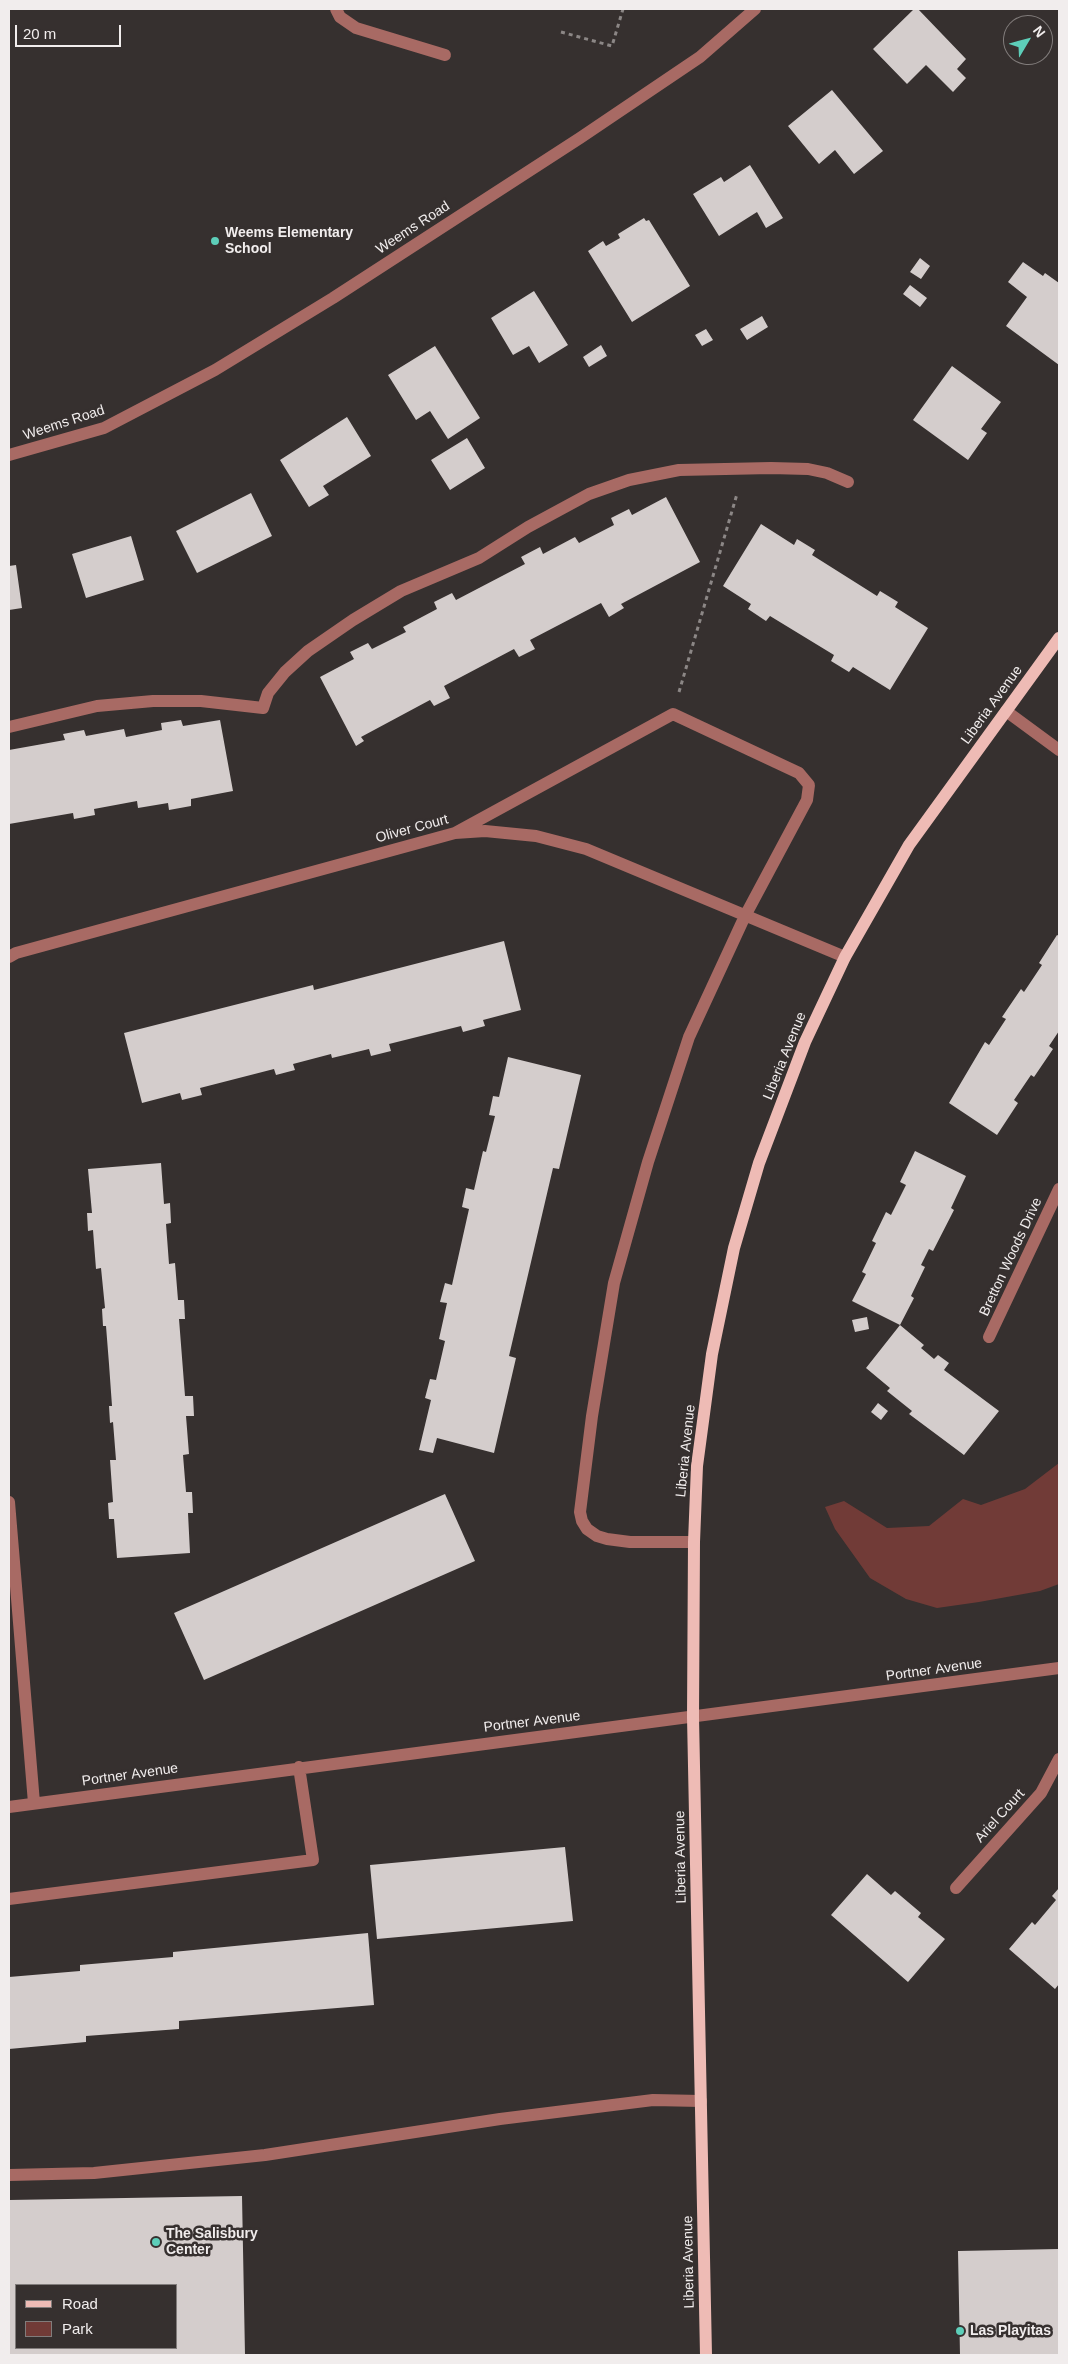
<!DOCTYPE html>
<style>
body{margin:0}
#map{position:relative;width:1068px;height:2364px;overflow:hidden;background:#36302f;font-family:Arial,sans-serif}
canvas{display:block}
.frame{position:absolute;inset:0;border:10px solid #f1eded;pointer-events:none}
.legend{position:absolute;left:15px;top:2284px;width:162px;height:65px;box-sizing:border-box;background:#36302f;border:1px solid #817c7b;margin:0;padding:6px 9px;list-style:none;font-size:15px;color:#f1eded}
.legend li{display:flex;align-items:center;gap:10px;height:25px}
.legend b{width:25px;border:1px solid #817c7b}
.north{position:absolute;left:1003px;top:15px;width:50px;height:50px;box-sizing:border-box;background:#36302f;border:1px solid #817c7b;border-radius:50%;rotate:53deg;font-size:14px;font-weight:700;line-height:20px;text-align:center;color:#f1eded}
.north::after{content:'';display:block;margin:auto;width:18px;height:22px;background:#5dceb9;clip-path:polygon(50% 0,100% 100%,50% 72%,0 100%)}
.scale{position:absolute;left:15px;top:25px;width:106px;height:22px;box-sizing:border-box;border:2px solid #f1eded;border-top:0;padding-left:6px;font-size:15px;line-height:18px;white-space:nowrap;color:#f1eded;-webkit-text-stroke:4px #36302f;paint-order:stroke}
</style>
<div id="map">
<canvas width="1068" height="2364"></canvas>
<div class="frame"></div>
<ul class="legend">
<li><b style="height:6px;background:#eebbb5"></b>Road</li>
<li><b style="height:14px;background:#713b37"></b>Park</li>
</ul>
<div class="north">N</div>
<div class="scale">20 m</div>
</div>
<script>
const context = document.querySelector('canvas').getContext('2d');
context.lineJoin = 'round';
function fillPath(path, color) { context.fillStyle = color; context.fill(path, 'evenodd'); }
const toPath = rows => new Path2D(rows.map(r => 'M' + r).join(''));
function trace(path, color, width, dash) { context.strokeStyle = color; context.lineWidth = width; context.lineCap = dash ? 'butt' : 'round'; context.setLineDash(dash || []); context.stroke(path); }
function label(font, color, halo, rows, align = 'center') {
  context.font = font + ' Arial,sans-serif'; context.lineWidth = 5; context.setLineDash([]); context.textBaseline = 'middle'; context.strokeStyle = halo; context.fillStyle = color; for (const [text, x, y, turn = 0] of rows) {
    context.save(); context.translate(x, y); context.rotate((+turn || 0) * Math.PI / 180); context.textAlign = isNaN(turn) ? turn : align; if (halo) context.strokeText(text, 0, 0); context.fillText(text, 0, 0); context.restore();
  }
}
const green = toPath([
 [1059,1463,1059,1584,1040,1591,979,1602,937,1608,906,1599,870,1578,835,1529,825,1507,844,1501,887,1528,929,1526,963,1499,981,1505,1025,1489]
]);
const building = toPath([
 [914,9,918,9,966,59,957,69,966,78,953,92,926,65,907,84,873,49],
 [832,90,883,151,854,174,835,150,819,164,788,126],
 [750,165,783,218,766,228,757,212,719,236,693,194,721,177,724,182],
 [644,218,646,221,649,220,690,286,632,322,588,251,603,241,606,246,620,238,618,234],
 [920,258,930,266,921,279,910,272],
 [1023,262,1043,276,1045,273,1059,283,1059,365,1006,326,1027,297,1008,282],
 [910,285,927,298,920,307,903,294],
 [534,291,568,345,539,363,529,346,513,355,491,318],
 [762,316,768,327,747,340,740,329],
 [706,329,713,340,702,346,695,335],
 [601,345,607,356,589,367,583,357],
 [435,346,480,418,448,439,430,411,416,420,388,375],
 [952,366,1001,402,981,429,987,433,968,460,913,420],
 [347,417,371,456,323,486,329,495,309,507,280,460],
 [467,438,485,468,450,490,431,460],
 [251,493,272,536,197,573,176,531],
 [666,497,700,562,621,604,624,608,609,617,601,603,530,640,535,649,519,657,514,649,444,686,450,698,434,706,430,700,361,737,364,741,356,746,320,677,354,659,350,652,368,643,372,649,406,632,403,627,437,609,434,602,452,593,456,600,525,564,521,557,540,547,543,554,575,537,579,543,614,525,611,518,629,509,632,515],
 [761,524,794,545,797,539,815,550,812,555,877,596,880,591,898,602,895,607,928,628,890,690,853,667,849,672,831,661,834,655,770,616,766,621,748,609,751,604,723,586],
 [131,536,144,580,86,598,72,554],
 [16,565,22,608,9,610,9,566],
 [181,720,183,726,220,720,233,791,191,799,191,806,169,810,168,803,138,808,137,801,94,809,95,815,74,819,73,813,9,824,9,750,65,740,63,734,84,730,86,736,124,729,126,737,162,730,161,723],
 [1057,935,1059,936,1059,1031,1049,1046,1053,1049,1034,1077,1031,1075,1014,1100,1018,1103,997,1135,949,1103,985,1042,989,1045,1006,1019,1002,1017,1021,989,1024,992,1042,965,1039,963],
 [504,941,521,1010,483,1020,485,1026,463,1032,461,1026,389,1044,391,1051,371,1056,369,1049,332,1058,331,1054,293,1064,295,1070,276,1075,274,1069,200,1088,202,1095,182,1100,180,1093,142,1103,124,1033,313,985,314,990],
 [508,1057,581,1075,559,1169,553,1168,509,1356,516,1358,494,1453,437,1438,433,1453,419,1450,431,1400,425,1398,430,1379,436,1380,445,1341,439,1339,447,1303,440,1302,445,1283,452,1285,469,1209,462,1207,466,1188,474,1190,483,1151,486,1152,495,1116,489,1115,493,1096,499,1097],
 [915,1151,966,1176,951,1208,954,1210,933,1251,929,1249,921,1265,925,1267,911,1296,914,1298,900,1325,852,1301,866,1274,862,1272,876,1243,872,1241,886,1212,891,1215,906,1185,900,1182],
 [161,1163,164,1204,170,1203,171,1223,166,1224,169,1264,175,1263,178,1300,184,1300,185,1319,179,1319,185,1396,193,1396,194,1416,186,1416,189,1454,183,1455,186,1492,192,1492,193,1513,188,1513,190,1553,117,1558,114,1519,109,1519,108,1503,113,1502,110,1460,116,1460,113,1422,110,1423,109,1406,112,1406,109,1364,106,1326,103,1326,102,1309,105,1308,101,1268,96,1269,93,1230,88,1231,87,1213,92,1213,88,1169],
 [867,1317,869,1329,855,1332,852,1320],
 [900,1325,924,1345,921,1348,934,1359,938,1355,949,1363,944,1370,999,1411,964,1455,909,1414,912,1411,887,1391,890,1388,866,1368],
 [878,1403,888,1411,881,1420,871,1412],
 [445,1494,475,1561,204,1680,174,1613],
 [565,1847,573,1921,377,1939,370,1865],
 [867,1874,891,1895,895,1891,921,1913,918,1917,945,1939,908,1982,831,1915],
 [1059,1888,1059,1984,1055,1989,1009,1949,1032,1922,1035,1925,1056,1900,1052,1896],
 [368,1933,374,2005,179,2021,179,2029,86,2036,86,2042,9,2049,9,1977,80,1971,80,1965,173,1957,173,1952],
 [242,2196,245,2355,9,2355,9,2200],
 [16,2285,176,2285,176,2348,16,2348],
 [1059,2249,1059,2355,960,2355,958,2251]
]);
const path = toPath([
 [561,32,612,46,623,9],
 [679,692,737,494]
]);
const minor = toPath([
 [336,9,340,17,356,28,445,55],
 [9,455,104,428,215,370,333,298,580,138,700,57,755,9],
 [1006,711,1059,750],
 [9,727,97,706,153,701,201,701,263,708,268,693,285,672,308,651,353,620,401,591,479,558,528,527,589,494,629,480,679,470,771,468,808,469,827,473,848,482],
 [455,833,673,714,799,773,809,785,807,800,745,916,689,1037,648,1162,614,1283,592,1416,580,1512,582,1521,587,1529,597,1536,607,1539,630,1542,694,1542],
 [9,957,16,953,455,833,485,831,536,836,586,849,845,957],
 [989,1337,1059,1189],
 [9,1502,34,1803],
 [9,1807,1059,1668],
 [956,1888,1041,1793,1059,1759],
 [9,1899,313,1860,299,1767],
 [9,2175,94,2173,265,2155,500,2119,653,2100,701,2101]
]);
const major = toPath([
 [706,2355,693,1717,694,1542,697,1466,712,1354,734,1248,759,1163,805,1042,845,957,909,845,1059,638]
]);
const markers = [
 [215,241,5,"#5dceb9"],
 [156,2242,5,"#5dceb9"],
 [960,2331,5,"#5dceb9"]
];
const streetNames = [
 ["Weems Road",413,228,-33],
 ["Weems Road",64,423,-18],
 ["Liberia Avenue",992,705,-54],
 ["Oliver Court",412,829,-15],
 ["Liberia Avenue",785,1056,-68],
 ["Bretton Woods Drive",1011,1257,-65],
 ["Liberia Avenue",686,1451,-84],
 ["Portner Avenue",934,1670,-8],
 ["Portner Avenue",532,1722,-7],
 ["Portner Avenue",130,1775,-8],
 ["Ariel Court",1000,1816,-48],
 ["Liberia Avenue",681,1857,-91],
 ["Liberia Avenue",689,2262,-91]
];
const poiNames = [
 ["Weems Elementary",225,233],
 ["School",225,249],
 ["The Salisbury",166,2234],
 ["Center",166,2250],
 ["Las Playitas",970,2331]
];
fillPath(green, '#713b37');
fillPath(building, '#d4cdcc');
trace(path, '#8c8786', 3, [4, 4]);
trace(minor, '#a86a64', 12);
trace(major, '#eebbb5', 12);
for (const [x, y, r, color] of markers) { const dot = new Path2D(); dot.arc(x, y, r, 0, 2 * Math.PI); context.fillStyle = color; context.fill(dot); trace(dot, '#36302f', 2); }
label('14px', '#f1eded', '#36302f', streetNames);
label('bold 14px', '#f1eded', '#36302f', poiNames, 'left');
</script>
